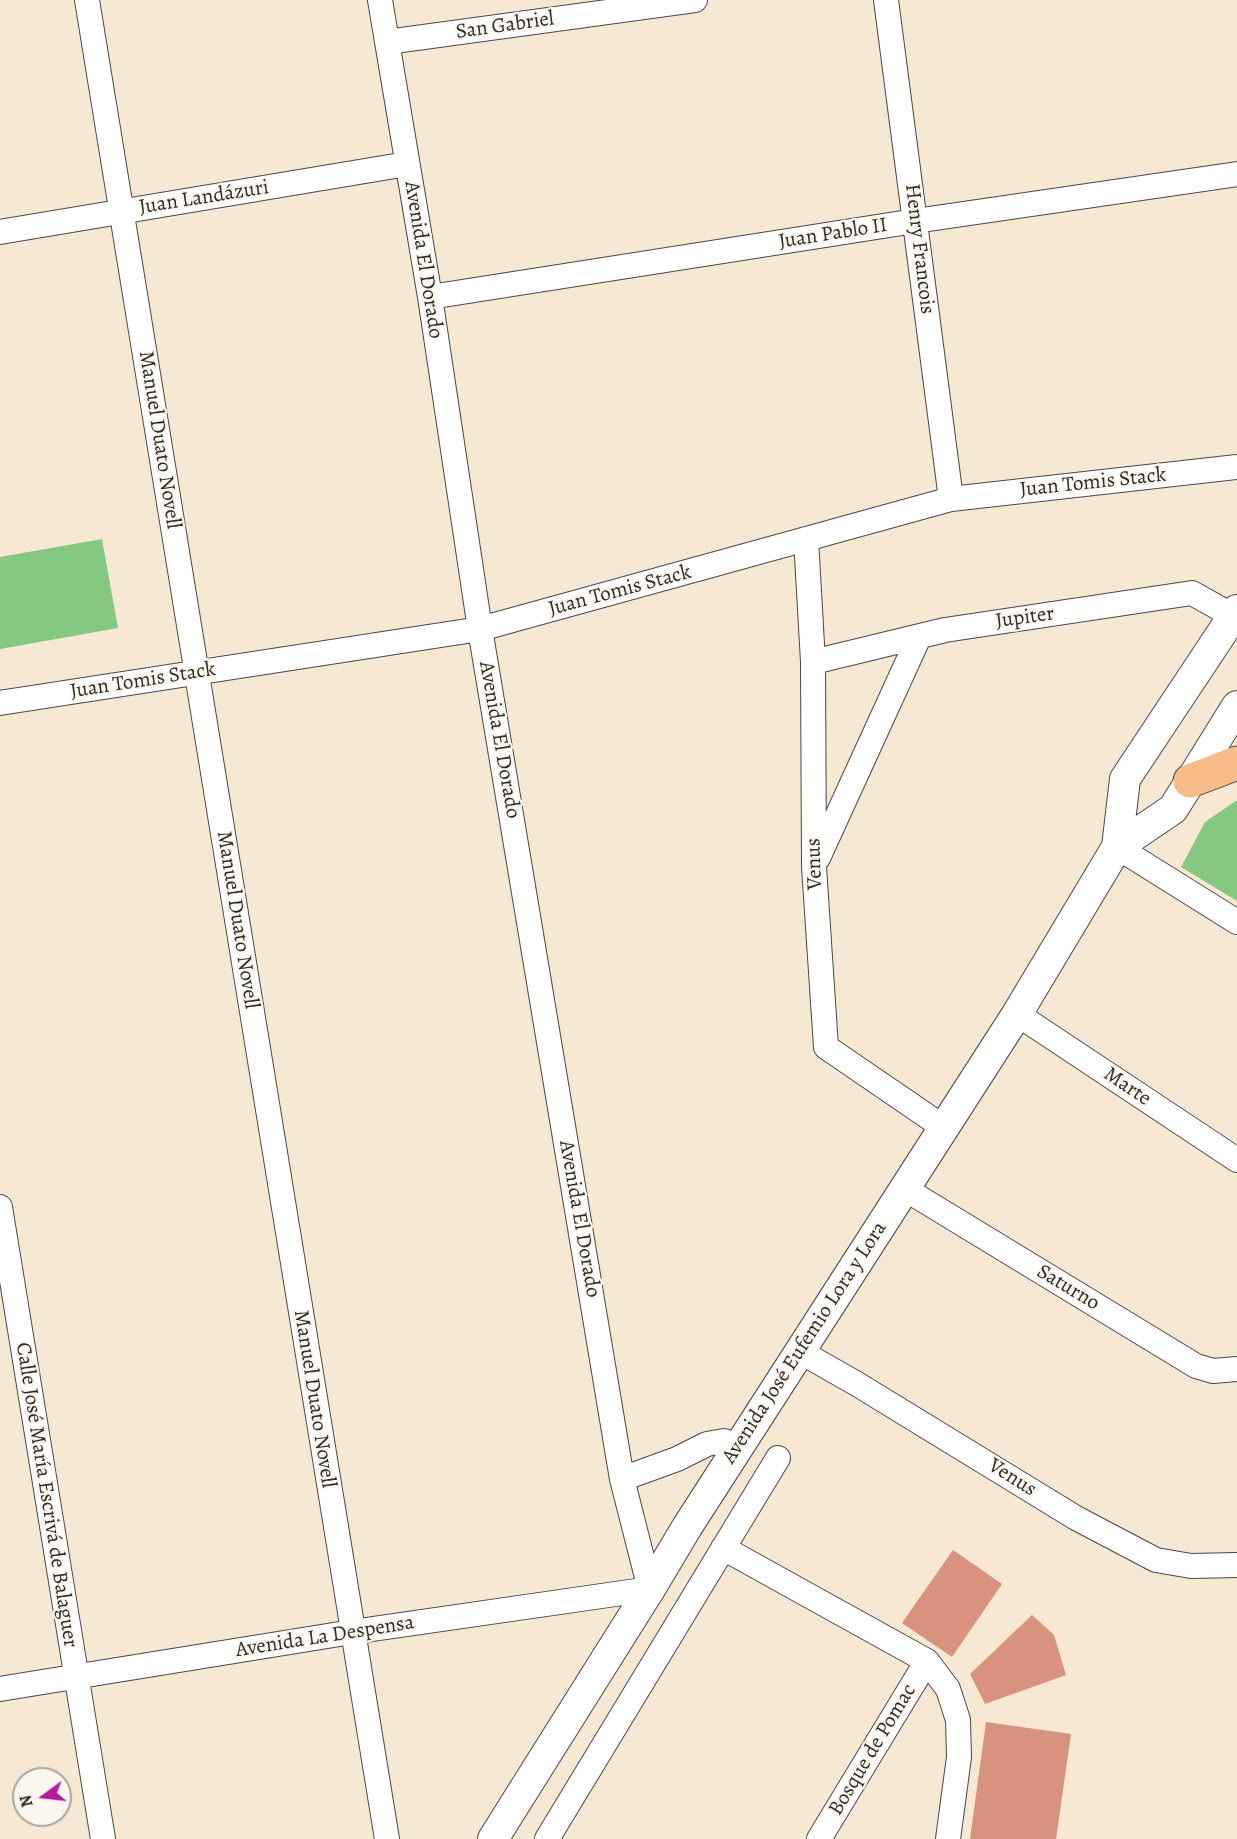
<!DOCTYPE html>
<meta charset="utf-8">
<style>
body{margin:0}
#map{position:relative;width:1237px;height:1839px;overflow:hidden;background:#f7e8d3;font-family:Alegreya,serif}
canvas{display:block}
.north{position:absolute;left:12px;top:1767px;width:60px;height:60px;box-sizing:border-box;background:#fbf7ec;border:2px solid #a8a59f;border-radius:50%;rotate:255deg;font-size:16px;font-weight:700;line-height:24px;text-align:center;color:#2b2b2b}
.north::after{content:'';display:block;margin:auto;width:21px;height:27px;background:#b5179e;clip-path:polygon(50% 0,100% 100%,50% 72%,0 100%)}
</style>
<div id="map">
<canvas width="1237" height="1839"></canvas>
<div class="north">N</div>
</div>
<script>
const context = document.querySelector('canvas').getContext('2d');
context.lineJoin = 'round';
function fillPath(path, color) { context.fillStyle = color; context.fill(path, 'evenodd'); }
const toPath = rows => new Path2D(rows.map(r => 'M' + r).join(''));
function trace(path, color, width, dash) { context.strokeStyle = color; context.lineWidth = width; context.lineCap = dash ? 'butt' : 'round'; context.setLineDash(dash || []); context.stroke(path); }
function label(font, color, halo, rows, align = 'center') {
  context.font = font + ' Alegreya,serif'; context.lineWidth = 4.5; context.setLineDash([]); context.textBaseline = 'middle'; context.strokeStyle = halo; context.fillStyle = color; for (const [text, x, y, turn = 0] of rows) {
    context.save(); context.translate(x, y); context.rotate((+turn || 0) * Math.PI / 180); context.textAlign = isNaN(turn) ? turn : align; if (halo) context.strokeText(text, 0, 0); context.fillText(text, 0, 0); context.restore();
  }
}
const green = toPath([
 [102,539,118,628,0,649,0,557],
 [1237,800,1237,901,1181,867,1205,822]
]);
const building = toPath([
 [953,1550,1002,1584,952,1657,902,1623],
 [1032,1615,1054,1635,1066,1675,985,1704,970,1674],
 [986,1722,1071,1734,1056,1839,970,1839]
]);
const minor = toPath([
 [87,0,387,1839],
 [886,0,951,499],
 [387,42,695,0],
 [0,232,407,164],
 [430,297,915,221,1237,174],
 [806,539,813,662,814,867,826,1047,943,1127],
 [813,662,945,630,1192,593,1233,616],
 [0,703,480,629,951,499,1237,467],
 [1117,847,1237,922],
 [818,858,919,637],
 [1017,1014,1237,1160],
 [905,1189,1196,1366,1213,1371,1237,1369],
 [0,1207,103,1839],
 [799,1351,857,1384,1076,1518,1156,1560,1191,1566,1237,1565],
 [622,1479,677,1459,707,1444,724,1441,739,1445],
 [723,1548,927,1661,948,1689,958,1720,959,1757,948,1839],
 [0,1689,352,1632,650,1589,622,1479,480,629,430,297,380,0],
 [547,1839,778,1458],
 [819,1839,927,1661]
]);
const tertiary = toPath([
 [1117,847,1125,779,1237,610],
 [493,1839,650,1589,687,1527,1017,1014,1117,847,1173,809,1237,706]
]);
const primary = toPath([
 [1190,781,1237,763]
]);
const streetNames = [
 ["San Gabriel",505,26,-8],
 ["Juan Landázuri",204,198,-9],
 ["Juan Pablo II",833,234,-9],
 ["Henry Francois",919,249,83],
 ["Avenida El Dorado",423,260,81],
 ["Manuel Duato Novell",159,440,81],
 ["Juan Tomis Stack",1093,483,-6],
 ["Juan Tomis Stack",620,591,-15],
 ["Jupiter",1025,618,-8],
 ["Juan Tomis Stack",143,681,-9],
 ["Avenida El Dorado",499,740,80],
 ["Venus",815,864,-92],
 ["Manuel Duato Novell",237,920,81],
 ["Marte",1127,1087,34],
 ["Avenida El Dorado",579,1219,80],
 ["Saturno",1068,1288,31],
 ["Avenida José Eufemio Lora y Lora",805,1343,-57],
 ["Manuel Duato Novell",314,1399,81],
 ["Venus",1012,1478,32],
 ["Calle José María Escrivá de Balaguer",46,1495,81],
 ["Avenida La Despensa",325,1637,-9],
 ["Bosque de Pomac",873,1750,-59]
];
fillPath(green, '#85c882');
fillPath(building, '#d9927e');
trace(minor, '#4a4744', 26);
trace(tertiary, '#4a4744', 32);
trace(primary, '#4a4744', 35);
trace(minor, '#fff', 24);
trace(tertiary, '#fff', 30);
trace(primary, '#f7bd88', 33);
label('21px', '#2b2b2b', '#fbf7ec', streetNames);
</script>
